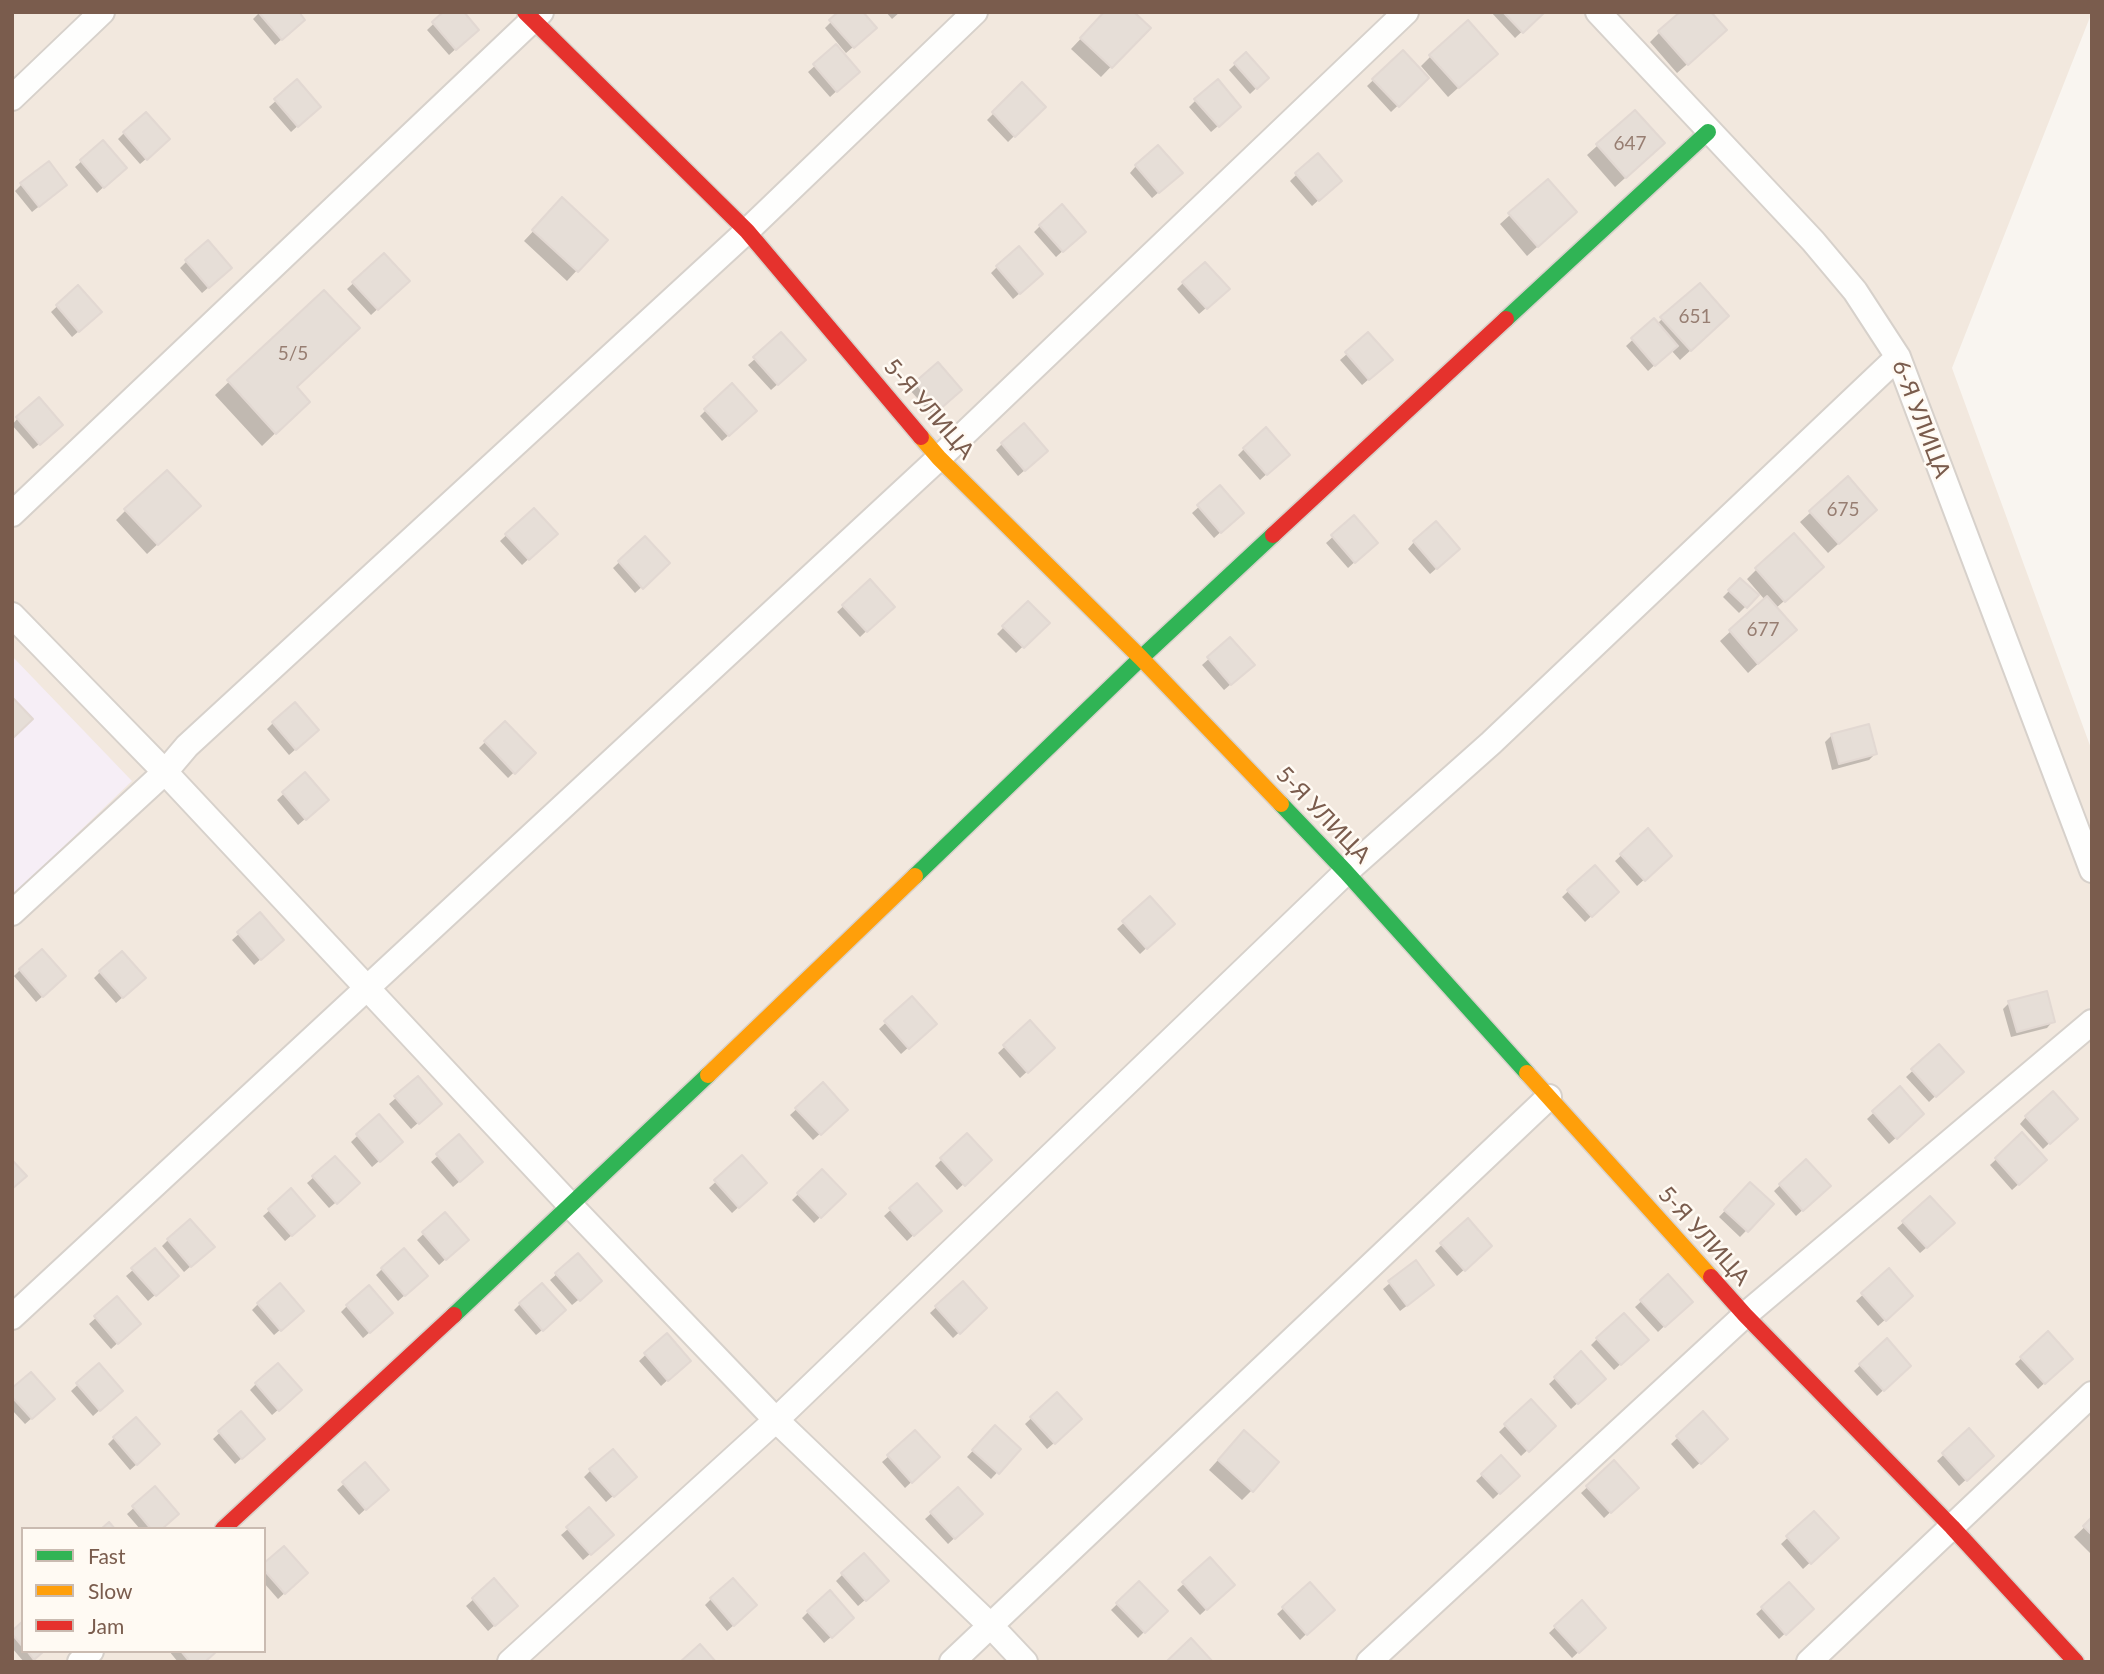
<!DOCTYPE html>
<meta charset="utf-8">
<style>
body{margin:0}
#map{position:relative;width:2104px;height:1674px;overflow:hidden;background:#f9f5f0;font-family:Lato,sans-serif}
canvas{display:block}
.frame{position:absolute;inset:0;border:14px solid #7a5c4d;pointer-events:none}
.legend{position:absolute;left:21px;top:1527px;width:245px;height:126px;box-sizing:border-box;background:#fffaf3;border:2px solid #cabbb1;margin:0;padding:9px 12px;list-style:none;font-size:21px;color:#7a5c4d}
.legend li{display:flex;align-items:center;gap:14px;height:35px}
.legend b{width:35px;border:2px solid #cabbb1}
</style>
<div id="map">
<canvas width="2104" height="1674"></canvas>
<div class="frame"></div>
<ul class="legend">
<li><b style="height:9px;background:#30b455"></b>Fast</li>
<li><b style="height:9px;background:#ff9f0a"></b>Slow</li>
<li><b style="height:9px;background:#e5322d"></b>Jam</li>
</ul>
</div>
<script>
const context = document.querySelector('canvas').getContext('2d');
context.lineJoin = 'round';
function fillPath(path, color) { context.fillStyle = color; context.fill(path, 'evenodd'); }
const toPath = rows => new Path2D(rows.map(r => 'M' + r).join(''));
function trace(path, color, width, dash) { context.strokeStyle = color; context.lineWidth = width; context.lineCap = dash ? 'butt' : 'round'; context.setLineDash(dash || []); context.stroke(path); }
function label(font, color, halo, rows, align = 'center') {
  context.font = font + ' Lato,sans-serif'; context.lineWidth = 5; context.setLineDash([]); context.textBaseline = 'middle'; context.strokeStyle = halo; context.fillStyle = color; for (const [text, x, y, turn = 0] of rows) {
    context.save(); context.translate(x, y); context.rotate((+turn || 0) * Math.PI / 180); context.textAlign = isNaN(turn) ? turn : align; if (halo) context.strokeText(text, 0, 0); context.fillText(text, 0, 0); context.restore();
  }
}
const residential = toPath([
 [12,12,2092,12,1952,368,2092,751,2092,1662,12,1662],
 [23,1529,264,1529,264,1651,23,1651]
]);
const education = toPath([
 [12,656,132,781,12,896]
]);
const shadow = toPath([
 [260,12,297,26,275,45,253,19],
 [446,12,470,36,449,55,427,30],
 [841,12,868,34,846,53,825,28],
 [886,12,900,12,892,19],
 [1106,12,1148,28,1101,77,1071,49],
 [1491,12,1543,12,1515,38],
 [1659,33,1715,40,1677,73,1650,42],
 [836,47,851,78,830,97,808,72],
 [1403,52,1427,78,1391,112,1367,86],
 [1246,54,1267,78,1250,94,1229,70],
 [1431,56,1486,63,1448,97,1421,66],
 [297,82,312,113,291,132,269,107],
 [1022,85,1044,107,1008,142,987,120],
 [1196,100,1233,113,1211,132,1189,107],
 [1635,112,1653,153,1615,187,1587,155],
 [124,133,162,145,140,164,118,139],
 [103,142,118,174,97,193,75,167],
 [1317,155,1333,187,1312,206,1290,181],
 [1136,166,1174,179,1152,198,1130,173],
 [22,184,58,191,32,212,15,191],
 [553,210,605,240,567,281,524,241],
 [1510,215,1565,222,1527,256,1500,224],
 [1040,226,1077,238,1056,257,1034,232],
 [384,255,408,281,371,315,347,289],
 [187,261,224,274,202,293,180,268],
 [997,267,1035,280,1013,299,991,273],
 [1183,283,1221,295,1199,314,1177,289],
 [78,287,94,318,72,337,51,312],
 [324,292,295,387,294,415,262,446,215,395],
 [1662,319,1717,326,1680,360,1671,350,1648,371,1626,346,1654,320,1657,324],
 [1347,354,1384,366,1362,385,1340,360],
 [755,359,798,366,771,390,748,365],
 [938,365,954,396,932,415,910,390],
 [706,410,749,417,722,441,700,416],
 [18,418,55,431,33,449,12,425],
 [1002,444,1040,457,1018,476,996,450],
 [1244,449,1281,461,1260,480,1238,455],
 [1848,479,1865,520,1828,553,1800,522],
 [1220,488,1235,519,1214,538,1192,513],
 [126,510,188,516,147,554,116,520],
 [534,510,555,534,522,565,500,541],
 [1354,518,1369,549,1348,568,1326,543],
 [645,538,668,563,635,593,613,568],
 [1414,542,1452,555,1430,574,1408,549],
 [1757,569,1812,577,1776,608,1785,639,1748,673,1720,641,1765,600,1747,579],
 [1740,580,1756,596,1739,613,1723,597],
 [870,582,892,607,860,637,837,612],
 [1028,603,1047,623,1016,653,997,634],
 [1230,640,1246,671,1224,690,1202,665],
 [273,723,311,736,289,755,267,729],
 [505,723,534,753,508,778,479,748],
 [1832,735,1875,754,1869,760,1832,770,1825,742],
 [304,775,320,806,298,825,277,800],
 [1648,831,1667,859,1637,886,1615,861],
 [1594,867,1617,892,1585,922,1562,897],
 [1150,899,1172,924,1140,954,1117,929],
 [260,915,275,946,254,965,232,940],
 [20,970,58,983,36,1002,14,976],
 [100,972,138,984,116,1003,94,978],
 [912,998,928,1030,901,1054,879,1029],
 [2009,1003,2053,1021,2047,1028,2011,1037,2003,1009],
 [1030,1023,1053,1048,1020,1078,998,1053],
 [1939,1046,1961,1072,1929,1102,1906,1077],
 [823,1085,846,1110,813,1140,790,1115],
 [1899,1089,1916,1120,1889,1144,1867,1119],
 [396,1098,433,1110,411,1129,389,1104],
 [378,1116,394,1148,372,1167,351,1142],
 [2026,1117,2075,1119,2043,1149,2020,1124],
 [967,1135,990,1160,957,1190,935,1166],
 [2022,1135,2045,1160,2012,1190,1990,1165],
 [459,1137,475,1168,453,1187,431,1162],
 [742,1158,765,1183,732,1213,709,1188],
 [1806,1161,1822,1192,1796,1216,1774,1191],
 [822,1171,844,1194,814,1223,792,1200],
 [314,1177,351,1190,329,1208,307,1183],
 [1750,1184,1772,1204,1740,1237,1719,1217],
 [917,1186,939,1211,907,1241,884,1216],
 [270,1210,307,1222,285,1241,263,1216],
 [445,1214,460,1246,439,1265,417,1240],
 [1468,1221,1484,1252,1457,1276,1435,1251],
 [1904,1222,1947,1230,1920,1253,1897,1228],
 [168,1240,206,1253,184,1272,162,1246],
 [1415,1262,1426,1291,1400,1311,1383,1289],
 [382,1269,420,1282,398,1301,376,1275],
 [133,1270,170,1282,148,1301,126,1276],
 [1889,1271,1905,1302,1878,1326,1856,1301],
 [557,1274,594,1287,572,1305,550,1280],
 [1668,1277,1690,1302,1658,1332,1635,1307],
 [962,1283,985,1308,953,1338,930,1313],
 [117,1299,132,1330,111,1349,89,1324],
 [258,1304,295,1317,274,1335,252,1310],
 [520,1304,558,1317,536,1335,514,1310],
 [347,1306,385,1319,363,1338,341,1312],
 [2048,1334,2064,1365,2038,1389,2015,1364],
 [667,1335,682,1367,661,1386,639,1361],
 [1597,1339,1640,1346,1614,1370,1591,1345],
 [1886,1341,1909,1366,1877,1396,1854,1371],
 [1581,1354,1604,1379,1571,1409,1549,1384],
 [99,1365,114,1397,93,1416,71,1391],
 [256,1384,294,1396,272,1415,250,1390],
 [12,1391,47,1405,25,1424,12,1410],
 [1057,1394,1074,1426,1047,1449,1025,1424],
 [1531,1401,1554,1426,1521,1456,1499,1432],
 [241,1413,257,1445,235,1464,213,1439],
 [1703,1414,1726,1439,1693,1469,1671,1444],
 [995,1427,1019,1449,991,1479,967,1457],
 [1969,1431,1992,1456,1959,1486,1937,1461],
 [114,1438,152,1451,130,1470,108,1444],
 [1234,1442,1252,1490,1242,1500,1209,1470],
 [889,1456,938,1457,905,1488,882,1462],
 [1501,1458,1517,1476,1493,1499,1476,1481],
 [1614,1463,1636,1488,1604,1518,1581,1493],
 [365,1465,380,1496,359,1515,337,1490],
 [591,1470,628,1483,606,1502,584,1477],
 [155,1489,161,1529,140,1529,127,1514],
 [958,1489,974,1520,948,1544,925,1519],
 [1814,1513,1836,1538,1803,1569,1781,1544],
 [2092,1520,2092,1555,2074,1537],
 [568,1529,605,1541,583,1560,561,1535],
 [1210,1560,1226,1591,1200,1615,1177,1590],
 [264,1565,299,1580,278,1599,264,1583],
 [843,1574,880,1587,858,1606,836,1581],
 [494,1581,510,1612,488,1631,466,1606],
 [1139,1583,1165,1611,1138,1638,1111,1610],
 [1310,1584,1332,1609,1300,1640,1277,1614],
 [1789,1584,1811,1609,1779,1639,1756,1614],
 [711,1599,749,1612,727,1631,705,1605],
 [1581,1603,1598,1634,1572,1658,1549,1633],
 [808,1612,846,1624,824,1643,802,1618],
 [23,1624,23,1651,43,1651,31,1662,24,1662,12,1648,12,1633],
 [169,1651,215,1651,204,1662,178,1662]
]);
const building = toPath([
 [258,12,299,12,305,20,282,40,258,12],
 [443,12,464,12,479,30,456,50,432,22,443,12],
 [838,12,863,12,877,28,854,48,829,20,838,12],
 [1104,12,1134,12,1151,28,1112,68,1080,38,1104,12],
 [1503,12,1545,12,1523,33,1503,12],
 [1680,12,1711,12,1727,30,1688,65,1658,31,1680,12],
 [1468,20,1498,54,1459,88,1429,55,1468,20],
 [836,44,860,72,837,92,813,64,836,44],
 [1403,50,1429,78,1399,107,1372,79,1403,50],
 [1246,52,1269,78,1257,89,1234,63,1246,52],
 [297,79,321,107,298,127,274,99,297,79],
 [1218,79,1241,107,1219,127,1194,99,1218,79],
 [1022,82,1046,107,1015,137,992,112,1022,82],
 [1635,110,1665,143,1626,178,1596,144,1635,110],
 [146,112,170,139,147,160,123,132,146,112],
 [103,140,127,168,104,188,80,160,103,140],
 [1158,145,1183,173,1159,193,1135,165,1158,145],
 [1318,153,1342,181,1319,201,1295,173,1318,153],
 [49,161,67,185,39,207,20,183,49,161],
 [1548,179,1577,212,1538,247,1508,213,1548,179],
 [562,197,608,240,578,272,532,230,562,197],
 [1062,204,1086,232,1063,252,1039,225,1062,204],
 [208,240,232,268,209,288,185,260,208,240],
 [1019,246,1043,274,1020,294,996,266,1019,246],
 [384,253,410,281,378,310,352,282,384,253],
 [1205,262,1230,289,1207,309,1182,282,1205,262],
 [1700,283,1729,316,1691,351,1660,317,1700,283],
 [78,285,102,312,79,332,56,305,78,285],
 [324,290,360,328,297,387,310,402,276,434,227,380,324,290],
 [1654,318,1678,346,1655,366,1631,338,1654,318],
 [781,332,806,360,778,385,753,357,781,332],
 [1368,332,1393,360,1369,380,1345,352,1368,332],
 [938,362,962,390,939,410,915,382,938,362],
 [732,383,757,411,729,436,704,409,732,383],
 [39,397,63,425,40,445,16,417,39,397],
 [1024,423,1048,451,1025,471,1001,443,1024,423],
 [1266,427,1290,455,1267,475,1243,448,1266,427],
 [167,470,201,506,158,545,124,509,167,470],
 [1848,476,1877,510,1839,544,1809,511,1848,476],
 [1220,485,1244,513,1221,533,1197,505,1220,485],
 [534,508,558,534,529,560,505,534,534,508],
 [1354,515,1378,543,1355,563,1331,535,1354,515],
 [1436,521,1460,549,1437,569,1413,541,1436,521],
 [1794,533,1824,567,1785,602,1755,568,1794,533],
 [645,536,670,563,643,589,618,561,645,536],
 [1740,578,1759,595,1747,608,1728,590,1740,578],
 [870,579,895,607,867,632,842,605,870,579],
 [1767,596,1797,630,1758,664,1729,630,1767,596],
 [1028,601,1050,623,1024,648,1002,626,1028,601],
 [1230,637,1255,665,1231,685,1207,657,1230,637],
 [12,697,33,719,12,739,12,697],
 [295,702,319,730,296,750,272,722,295,702],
 [505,721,536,753,515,774,484,741,505,721],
 [1869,724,1877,754,1839,764,1831,734,1869,724],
 [305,772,329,800,306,820,282,792,305,772],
 [1648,828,1672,856,1645,881,1620,854,1648,828],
 [1595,865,1619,892,1592,917,1567,890,1595,865],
 [1150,896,1175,924,1147,949,1122,921,1150,896],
 [260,912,284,940,261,960,237,932,260,912],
 [42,949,66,976,43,997,19,969,42,949],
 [122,951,146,978,123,998,99,971,122,951],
 [2047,991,2055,1022,2017,1032,2008,1001,2047,991],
 [912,996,937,1024,909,1049,884,1021,912,996],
 [1030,1020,1055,1048,1028,1073,1003,1045,1030,1020],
 [1939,1044,1964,1072,1936,1097,1911,1069,1939,1044],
 [418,1076,442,1104,419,1124,394,1096,418,1076],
 [823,1082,848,1110,821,1135,795,1108,823,1082],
 [1900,1086,1924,1114,1897,1139,1872,1111,1900,1086],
 [2053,1091,2078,1119,2050,1144,2025,1116,2053,1091],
 [379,1114,403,1142,380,1162,356,1134,379,1114],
 [2022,1132,2047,1160,2019,1185,1995,1158,2022,1132],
 [967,1133,992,1160,965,1186,940,1158,967,1133],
 [459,1134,483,1162,460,1182,436,1154,459,1134],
 [742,1155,767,1183,739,1208,714,1180,742,1155],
 [335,1156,360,1183,337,1204,312,1176,335,1156],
 [1806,1159,1831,1186,1803,1211,1779,1184,1806,1159],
 [12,1160,27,1176,12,1189,12,1160],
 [822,1169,846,1194,821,1218,797,1193,822,1169],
 [1750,1182,1774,1204,1748,1232,1724,1210,1750,1182],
 [917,1183,942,1211,914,1236,889,1208,917,1183],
 [291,1188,315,1216,292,1236,268,1209,291,1188],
 [1930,1196,1955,1223,1927,1248,1902,1221,1930,1196],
 [445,1212,469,1240,446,1260,422,1232,445,1212],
 [1468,1218,1492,1246,1465,1271,1440,1243,1468,1218],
 [190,1219,215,1247,191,1267,167,1239,190,1219],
 [155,1248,179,1276,156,1296,131,1268,155,1248],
 [404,1248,428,1276,405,1296,381,1268,404,1248],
 [578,1253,602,1281,580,1301,555,1273,578,1253],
 [1416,1260,1434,1285,1407,1306,1388,1281,1416,1260],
 [1889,1268,1913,1296,1886,1321,1861,1293,1889,1268],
 [1668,1274,1693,1302,1665,1327,1640,1300,1668,1274],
 [963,1281,987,1308,960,1334,935,1306,963,1281],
 [280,1283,304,1311,281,1331,257,1303,280,1283],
 [542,1283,566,1310,543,1331,519,1303,542,1283],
 [369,1285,393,1313,370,1333,346,1305,369,1285],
 [117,1296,141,1324,118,1344,94,1316,117,1296],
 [1624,1313,1649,1340,1621,1365,1596,1338,1624,1313],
 [2048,1331,2073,1359,2045,1384,2020,1357,2048,1331],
 [667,1333,691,1361,668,1381,644,1353,667,1333],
 [1887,1338,1911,1366,1884,1391,1859,1364,1887,1338],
 [1581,1351,1606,1379,1578,1404,1554,1377,1581,1351],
 [99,1363,123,1391,100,1411,76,1383,99,1363],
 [278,1363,302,1390,279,1411,255,1383,278,1363],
 [31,1372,55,1399,32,1419,12,1397,12,1388,31,1372],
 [1057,1392,1082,1419,1055,1444,1030,1417,1057,1392],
 [1531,1399,1556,1426,1529,1452,1504,1424,1531,1399],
 [241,1411,265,1439,242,1459,218,1431,241,1411],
 [1703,1411,1728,1439,1701,1464,1676,1436,1703,1411],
 [136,1417,160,1444,137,1465,113,1437,136,1417],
 [995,1425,1021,1449,999,1474,972,1450,995,1425],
 [1969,1428,1994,1456,1967,1481,1942,1453,1969,1428],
 [915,1430,940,1457,912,1483,887,1455,915,1430],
 [1244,1430,1279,1462,1253,1492,1218,1460,1244,1430],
 [613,1449,637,1477,614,1497,589,1469,613,1449],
 [1501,1455,1520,1476,1500,1494,1481,1474,1501,1455],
 [1614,1460,1639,1488,1611,1513,1586,1486,1614,1460],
 [365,1462,389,1490,366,1510,342,1482,365,1462],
 [155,1486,179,1514,162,1529,151,1529,132,1506,155,1486],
 [958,1487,983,1514,955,1539,930,1512,958,1487],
 [589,1507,614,1535,591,1555,566,1527,589,1507],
 [1814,1511,1839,1538,1811,1564,1786,1536,1814,1511],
 [2092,1517,2092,1535,2083,1526,2092,1517],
 [109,1522,115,1529,101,1529,109,1522],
 [284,1546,308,1573,285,1594,264,1570,264,1563,284,1546],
 [864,1553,889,1581,866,1601,841,1573,864,1553],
 [1210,1557,1235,1585,1207,1610,1182,1582,1210,1557],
 [494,1578,518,1606,495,1626,472,1598,494,1578],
 [733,1578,757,1605,734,1626,710,1598,733,1578],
 [1139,1581,1168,1611,1145,1633,1116,1603,1139,1581],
 [1310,1582,1335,1610,1307,1635,1282,1607,1310,1582],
 [1789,1582,1814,1609,1786,1635,1761,1607,1789,1582],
 [830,1590,854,1618,832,1638,807,1611,830,1590],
 [1582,1600,1606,1628,1579,1653,1554,1626,1582,1600],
 [23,1621,23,1647,12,1634,12,1631,23,1621],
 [1191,1638,1213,1662,1166,1662,1191,1638],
 [700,1644,716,1662,680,1662,700,1644],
 [27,1651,44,1651,34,1660,27,1651],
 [181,1651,217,1651,205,1662,190,1662,181,1651]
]);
const street = toPath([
 [1598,12,1813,241,1855,291,1898,357,2092,870],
 [12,98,102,12],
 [12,514,541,12],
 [12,615,165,772,571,1206,776,1420,991,1626,1025,1662],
 [12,913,165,772,187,746,747,231,975,12],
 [12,1317,939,458,1406,12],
 [80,1662,91,1651],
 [510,1662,776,1420,1346,872,1491,743,1898,357],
 [952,1662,1549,1097],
 [1369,1662,1745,1315,2092,1022],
 [1809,1662,2092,1394]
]);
const fast = toPath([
 [1506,319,1708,132],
 [1281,804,1346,872,1527,1073],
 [915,876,1141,658,1273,535],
 [454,1315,708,1075]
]);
const slow = toPath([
 [921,437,939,458,1141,658,1281,804],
 [1527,1073,1711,1277],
 [708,1075,915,876]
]);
const jam = toPath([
 [525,12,747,231,921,437],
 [1273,535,1506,319],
 [1711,1277,1745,1315,1952,1527,2076,1662],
 [223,1529,454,1315]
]);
const numberNames = [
 ["647",1630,144],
 ["651",1695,317],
 ["5/5",293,354],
 ["675",1843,510],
 ["677",1763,630]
];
const streetNames = [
 ["5-Я УЛИЦА",929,409,49],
 ["6-Я УЛИЦА",1921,419,69],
 ["5-Я УЛИЦА",1323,815,46],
 ["5-Я УЛИЦА",1704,1236,48]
];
fillPath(residential, '#f2e8de');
fillPath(education, '#f6eef6');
fillPath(shadow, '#0003');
fillPath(building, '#e6ded7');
trace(building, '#e2d8d2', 2);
trace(street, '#d7d1cb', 28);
trace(fast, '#d9d2cb', 19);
trace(slow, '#d9d2cb', 19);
trace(jam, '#d9d2cb', 19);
trace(street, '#fefefd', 24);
trace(fast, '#30b455', 16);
trace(slow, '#ff9f0a', 16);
trace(jam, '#e5322d', 16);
label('19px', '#977e72', null, numberNames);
label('23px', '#7a5c4d', '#fffaf3', streetNames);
</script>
